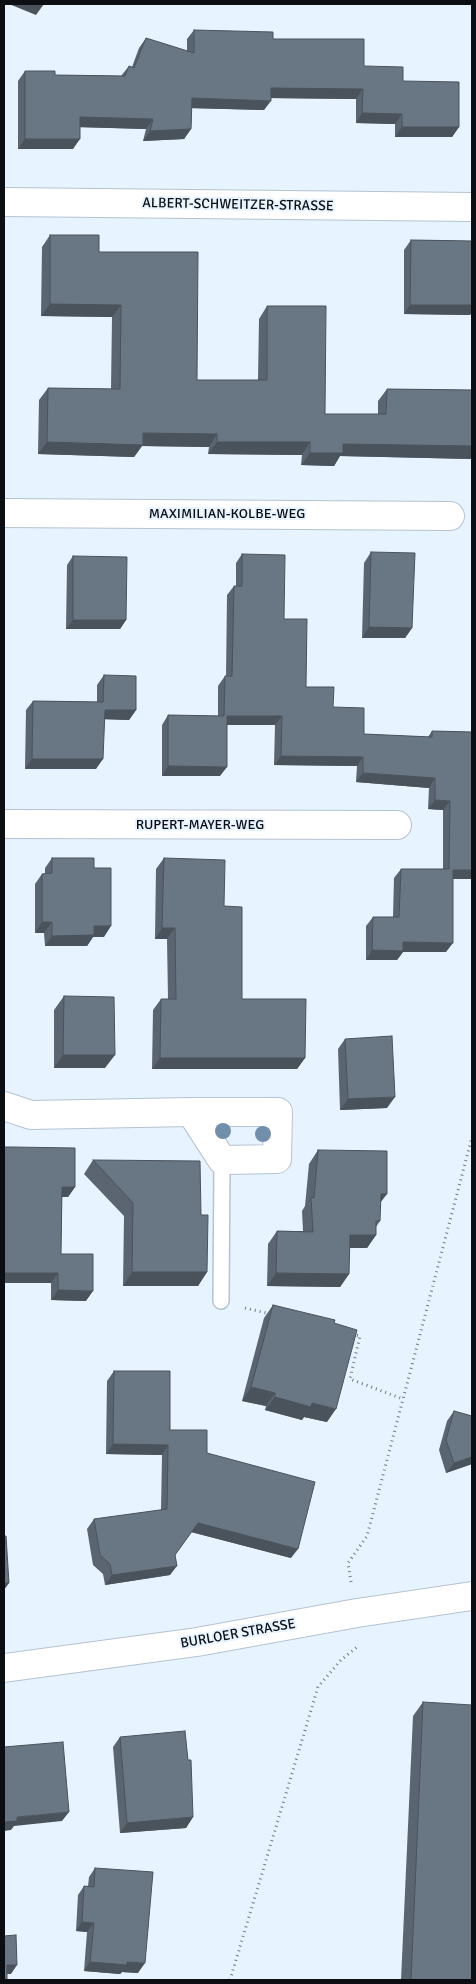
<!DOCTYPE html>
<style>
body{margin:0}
#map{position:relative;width:476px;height:1984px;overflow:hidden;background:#e7f3ff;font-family:Signika,sans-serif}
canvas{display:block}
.frame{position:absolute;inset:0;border:5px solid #0b0f14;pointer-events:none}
</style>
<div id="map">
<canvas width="476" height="1984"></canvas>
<div class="frame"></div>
</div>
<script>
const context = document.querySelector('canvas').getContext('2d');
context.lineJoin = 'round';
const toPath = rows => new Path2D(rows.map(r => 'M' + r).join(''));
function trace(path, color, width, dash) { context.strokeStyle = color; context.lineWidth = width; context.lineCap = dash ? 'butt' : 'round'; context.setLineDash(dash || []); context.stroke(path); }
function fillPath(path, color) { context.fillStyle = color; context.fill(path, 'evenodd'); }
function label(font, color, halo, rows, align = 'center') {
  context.font = font + ' Signika,sans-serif'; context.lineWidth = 4; context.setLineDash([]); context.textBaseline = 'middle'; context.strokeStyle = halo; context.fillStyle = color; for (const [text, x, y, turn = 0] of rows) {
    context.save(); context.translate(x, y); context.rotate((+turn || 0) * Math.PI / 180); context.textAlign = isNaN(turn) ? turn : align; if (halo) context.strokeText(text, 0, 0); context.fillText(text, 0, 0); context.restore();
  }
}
const path = toPath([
 [245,1308,271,1314],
 [352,1334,360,1336,350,1379,403,1399],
 [351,1582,348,1563,367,1536,472,1137],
 [230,1980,318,1687,341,1660,357,1647]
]);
const lane = toPath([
 [221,1301,222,1160]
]);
const street = toPath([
 [4,202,472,207],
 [4,513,450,516],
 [4,824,397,825],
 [4,1106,31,1115,191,1112,278,1112,277,1159,222,1160,191,1112]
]);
const secondary = toPath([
 [4,1668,197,1642,357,1613,472,1596]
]);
const trees = [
 [223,1131],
 [263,1134]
];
const wall = toPath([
 [194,30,273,39,364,66,403,81,459,127,452,137,395,137,395,124,356,123,356,99,271,98,264,110,192,108,191,129,184,139,143,141,146,129,80,127,73,149,18,149,18,81,25,71,55,75,121,76,129,66,132,67,139,48,146,38,187,51,187,39],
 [50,235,99,252,197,380,258,380,259,319,267,306,325,414,378,414,378,401,387,389,472,390,472,459,340,456,334,466,301,465,302,455,208,454,209,447,142,446,134,457,38,454,39,400,48,388,111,389,112,317,41,316,42,247],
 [411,240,472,241,472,312,470,315,404,314,404,250],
 [371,552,412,628,405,638,362,638,364,563],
 [242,554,284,619,306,687,333,707,364,734,428,737,432,731,472,732,472,879,453,879,446,952,403,952,397,960,366,960,366,926,373,917,393,917,394,878,401,869,443,869,443,810,428,809,429,788,356,782,357,766,274,765,275,725,227,725,220,776,162,776,162,725,168,715,218,716,218,686,225,676,226,676,227,595,234,586,236,586,236,563],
 [73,556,126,620,120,629,66,629,67,565],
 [104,675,136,710,129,720,104,719,96,769,25,769,26,710,33,701,97,702,97,685],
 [52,858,94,868,104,937,93,937,87,946,45,946,44,933,35,933,35,884,42,874,45,874,45,868],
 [164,858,224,906,242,999,305,1058,297,1069,152,1069,153,1010,161,999,168,999,167,939,155,939,156,869],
 [64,996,105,1068,54,1068,54,1010],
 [345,1039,387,1108,340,1110,338,1049],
 [4,1147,75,1187,68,1197,62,1197,61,1254,86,1301,51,1300,51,1283,4,1283],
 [318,1150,380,1203,380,1221,376,1227,376,1235,367,1248,349,1248,349,1274,340,1287,267,1286,268,1244,277,1231,303,1231,302,1211,305,1206,309,1164],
 [93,1160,201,1215,207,1272,198,1286,123,1286,124,1216,84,1174],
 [273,1305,334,1323,327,1422,304,1417,302,1420,265,1410,266,1406,242,1401,264,1318],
 [114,1371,170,1430,207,1453,291,1558,191,1532,175,1555,170,1575,105,1585,103,1574,93,1565,87,1529,94,1519,161,1510,162,1455,106,1454,107,1381],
 [454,1411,472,1416,472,1415,472,1464,446,1473,439,1450,447,1421],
 [423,1702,472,1980,401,1980,413,1716],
 [120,1737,193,1817,186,1828,120,1833,113,1747],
 [95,1868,138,1973,122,1972,120,1974,84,1971,87,1932,76,1931,78,1895,84,1886,88,1886,89,1877]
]);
const shadedWall = toPath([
 [9,4,44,4,36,15],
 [271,88,363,89,356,99,264,98],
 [192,98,271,101,264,110,185,108],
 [362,113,402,114,395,124,356,123],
 [80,117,153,119,146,129,73,127],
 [402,127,459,127,452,137,395,137],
 [191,129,184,139,143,141,150,131],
 [25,139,80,139,73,149,18,149],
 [50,304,121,305,112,317,41,316],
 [410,305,472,305,472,312,470,315,404,314],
 [143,433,217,434,209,447,142,446,134,457,38,454,47,442],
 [217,442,310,442,302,455,208,454],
 [343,444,472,446,472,459,340,456,334,466,301,465,310,453],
 [73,620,126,620,120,629,66,629],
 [369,627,412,628,405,638,362,638],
 [105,710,136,710,129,720,98,719],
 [227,716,282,716,275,725,220,725],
 [281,756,363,757,357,766,274,765],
 [32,759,103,759,96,769,25,769],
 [168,766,227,767,220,776,162,776],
 [363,773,435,778,429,788,356,782],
 [435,800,450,801,443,810,428,809],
 [453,870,472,870,472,879,447,879],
 [42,922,52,922,44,933,35,933],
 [94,926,111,926,104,937,93,937,87,946,45,946,52,936],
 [162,928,175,928,167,939,155,939],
 [403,942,453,943,446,952,403,952,397,960,366,960,372,950],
 [63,1055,115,1055,105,1068,54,1068],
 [160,1058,305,1058,297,1069,152,1069],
 [395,1097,387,1108,340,1110,348,1099],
 [62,1187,75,1187,68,1197,55,1197],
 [381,1194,387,1194,377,1207],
 [350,1235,376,1235,367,1248,340,1248],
 [132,1272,207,1272,198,1286,123,1286],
 [4,1273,58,1273,51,1283,4,1283],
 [276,1273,349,1274,340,1287,267,1286],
 [58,1290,93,1291,86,1301,51,1300],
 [251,1387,275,1393,266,1406,242,1401],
 [275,1397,312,1403,336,1409,327,1422,304,1417,302,1420,265,1410],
 [113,1444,168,1445,162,1455,106,1454],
 [472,1457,472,1464,446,1473,454,1463],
 [198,1523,298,1549,291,1558,191,1532],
 [177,1566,170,1575,105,1585,112,1575],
 [4,1583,9,1583,4,1590],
 [69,1812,62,1821,14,1826,11,1830,4,1831,4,1822,17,1817],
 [193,1817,186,1828,120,1833,127,1823],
 [82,1922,94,1923,87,1932,76,1931],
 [90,1962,127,1962,145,1963,138,1973,122,1972,120,1974,84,1971],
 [7,1965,17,1965,11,1974,4,1974]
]);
const building = toPath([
 [194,30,273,32,273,39,364,39,364,66,403,67,403,81,459,82,459,127,402,127,402,114,362,113,363,89,271,88,271,101,192,98,191,129,150,131,153,119,80,117,80,139,25,139,25,71,55,71,55,75,125,76,129,66,134,68,146,38,194,53,194,30],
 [50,235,99,235,99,252,198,252,197,380,267,380,267,306,326,306,325,414,386,414,387,389,472,390,472,446,343,444,343,453,310,453,310,442,217,442,217,434,143,433,143,445,47,442,48,388,120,389,121,305,50,304,50,235],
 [411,240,472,241,472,305,410,305,411,240],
 [371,552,415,553,412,628,369,627,371,552],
 [242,554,285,555,284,619,307,619,306,687,334,687,333,707,364,708,364,734,432,737,432,731,472,732,472,870,453,870,453,943,403,942,403,951,372,950,373,917,399,917,401,869,449,869,450,801,435,800,435,778,363,773,363,757,281,756,282,716,227,716,227,767,168,766,168,715,224,716,225,676,232,676,234,586,242,586,242,554],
 [73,556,127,557,126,620,73,620,73,556],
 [104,675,136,676,136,710,105,710,103,759,32,759,33,701,103,702,104,675],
 [52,858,94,858,94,868,111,868,111,926,94,926,94,935,52,936,52,922,42,922,42,874,52,873,52,858],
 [164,858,225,860,224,906,242,907,242,999,306,999,305,1058,160,1058,161,999,176,999,175,928,162,928,164,858],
 [64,996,114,997,115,1055,63,1055,64,996],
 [392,1036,395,1097,348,1099,345,1039,392,1036],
 [4,1147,12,1147,75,1148,75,1187,62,1187,61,1254,93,1254,93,1291,58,1290,58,1273,4,1273,4,1147],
 [318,1150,387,1151,387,1194,381,1194,380,1221,376,1221,376,1235,350,1235,349,1274,276,1273,277,1231,313,1232,311,1197,314,1198,318,1150],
 [93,1160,200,1161,201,1215,208,1215,207,1272,132,1272,133,1203,93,1160],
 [273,1305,335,1320,334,1323,357,1330,336,1409,312,1403,311,1407,275,1397,275,1393,251,1387,273,1305],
 [114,1371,170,1371,170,1430,207,1430,207,1453,315,1482,298,1549,198,1523,175,1555,177,1566,112,1575,110,1564,100,1555,94,1519,167,1509,168,1445,113,1444,114,1371],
 [454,1411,472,1416,472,1457,454,1463,446,1440,454,1411],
 [4,1536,6,1536,9,1583,4,1583,4,1536],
 [423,1702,472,1705,472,1980,411,1980,423,1702],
 [185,1731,188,1760,191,1760,193,1817,127,1823,120,1737,185,1731],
 [63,1742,69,1812,17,1817,17,1821,4,1822,4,1747,63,1742],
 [95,1868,153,1872,145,1963,127,1962,127,1965,90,1962,94,1923,82,1922,84,1886,94,1887,95,1868],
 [16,1935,17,1965,7,1965,7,1980,4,1980,4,1936,16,1935]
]);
const streetNames = [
 ["ALBERT-SCHWEITZER-STRASSE",238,205,1],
 ["MAXIMILIAN-KOLBE-WEG",227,514],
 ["RUPERT-MAYER-WEG",200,825],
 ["BURLOER STRASSE",238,1634,-10]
];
trace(lane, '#b5c2d1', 18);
trace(street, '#b5c2d1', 30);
trace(secondary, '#b5c2d1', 30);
trace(path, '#727982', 3, [1, 4]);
trace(lane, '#fff', 15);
trace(street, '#fff', 28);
trace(secondary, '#fff', 28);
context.fillStyle = '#718fab';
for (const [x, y] of trees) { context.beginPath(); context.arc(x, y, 8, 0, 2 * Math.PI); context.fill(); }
fillPath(wall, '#5a6571');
fillPath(shadedWall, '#4a535c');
fillPath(building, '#697683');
trace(building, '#4a535c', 1);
label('14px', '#0b0f14', '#e7f3ff', streetNames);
</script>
